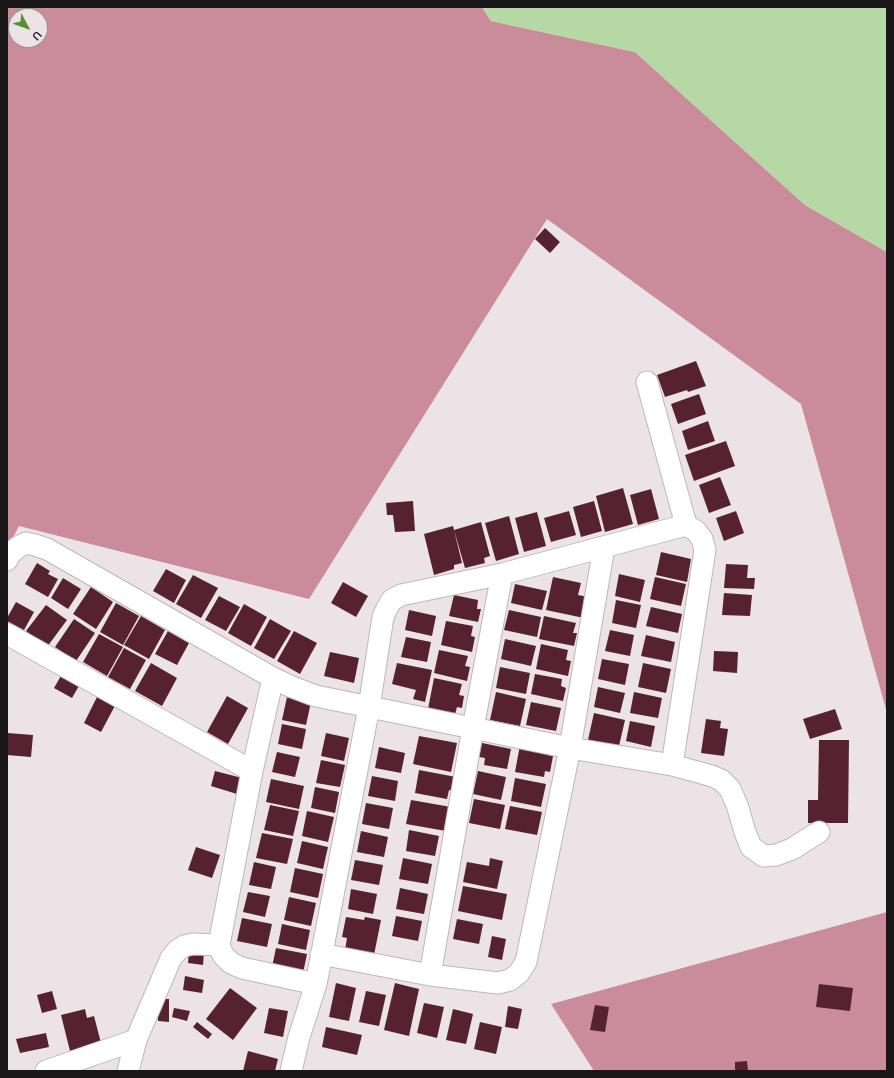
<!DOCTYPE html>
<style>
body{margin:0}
#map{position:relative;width:894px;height:1078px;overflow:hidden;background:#ebe3e5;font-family:"Nunito Sans",sans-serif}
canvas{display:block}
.frame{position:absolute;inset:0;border:8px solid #191717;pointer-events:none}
.north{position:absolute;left:8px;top:8px;width:40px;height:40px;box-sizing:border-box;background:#ebe3e5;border:1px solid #979193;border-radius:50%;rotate:131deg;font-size:11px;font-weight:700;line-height:16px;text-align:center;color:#191717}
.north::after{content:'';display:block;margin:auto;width:14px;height:18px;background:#549131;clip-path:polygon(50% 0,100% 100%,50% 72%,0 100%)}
</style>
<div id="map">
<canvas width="894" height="1078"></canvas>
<div class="frame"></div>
<div class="north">U</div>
</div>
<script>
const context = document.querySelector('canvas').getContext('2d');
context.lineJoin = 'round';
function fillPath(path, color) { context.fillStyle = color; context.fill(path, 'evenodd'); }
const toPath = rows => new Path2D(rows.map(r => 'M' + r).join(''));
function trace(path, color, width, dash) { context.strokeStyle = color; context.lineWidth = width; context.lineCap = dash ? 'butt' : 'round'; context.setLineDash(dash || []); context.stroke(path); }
const forest = toPath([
 [7,7,482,7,491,21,635,52,805,205,887,252,887,713,801,404,547,219,309,599,19,526,7,549],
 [16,16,40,16,40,40,16,40],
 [887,912,887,1071,594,1071,551,1004]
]);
const water = toPath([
 [482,7,887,7,887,252,805,205,635,52,491,21]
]);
const building = toPath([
 [545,228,560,242,550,253,535,239],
 [696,361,706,386,688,392,687,390,665,397,657,375],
 [699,394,706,414,678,424,671,404],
 [708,421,715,441,688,450,682,431],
 [726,441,735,466,694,481,685,455],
 [720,477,731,505,709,513,699,485],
 [623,488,633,524,605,532,596,496],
 [651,489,659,519,638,525,630,495],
 [413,501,415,531,395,532,393,515,387,515,386,503],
 [594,501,602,531,581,537,573,507],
 [569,511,576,535,551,542,544,518],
 [736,511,744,533,724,541,716,518],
 [537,512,546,546,524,552,515,518],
 [509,516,519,554,496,561,485,523],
 [481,522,490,556,484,558,485,563,465,568,454,530],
 [453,526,462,563,454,565,454,569,434,575,424,534],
 [661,552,691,559,687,582,656,575],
 [37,563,50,571,48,574,58,579,48,597,25,584],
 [726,564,748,565,747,578,755,578,754,589,724,588],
 [166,569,186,580,174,603,153,591],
 [619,574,645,580,640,602,615,596],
 [193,575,218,588,201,618,176,604],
 [553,577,581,583,578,595,588,597,584,618,546,610],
 [655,577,686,584,681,606,650,599],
 [63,578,81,589,68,609,51,598],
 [343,582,368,596,356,617,331,603],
 [515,584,547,591,542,610,511,603],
 [91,587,113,602,96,629,73,614],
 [724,593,752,595,750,616,722,615],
 [454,595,478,600,477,609,481,609,478,622,449,616],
 [219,596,240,607,226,631,205,620],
 [616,600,641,605,636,628,612,623],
 [16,602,34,612,24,630,7,621,7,618],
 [116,603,139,616,123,645,100,632],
 [244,604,267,617,251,646,228,633],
 [46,605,67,620,47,647,26,631],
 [651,607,682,614,678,633,646,626],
 [409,610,436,616,432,636,405,630],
 [509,610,541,617,537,637,504,630],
 [141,616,165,630,149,659,124,645],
 [544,616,576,623,573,633,577,633,574,646,539,639],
 [74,619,95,633,76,661,55,647],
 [270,619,291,631,274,659,254,648],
 [446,621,473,626,471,636,475,637,472,652,441,645],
 [610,630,634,635,630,656,605,651],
 [168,631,189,643,177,665,155,654],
 [294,631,317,643,300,674,277,661],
 [99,634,123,647,107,676,83,662],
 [646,635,675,642,671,662,641,656],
 [406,637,431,642,427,662,401,657],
 [505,639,536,646,531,666,501,659],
 [541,644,568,650,566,660,571,661,568,676,536,669],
 [124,648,146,660,130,689,108,677],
 [439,650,468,656,465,666,470,667,467,681,434,673],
 [714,651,738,652,737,673,713,671],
 [330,652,359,658,354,683,324,676],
 [602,659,629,664,625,685,598,679],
 [151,663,177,678,162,706,135,691],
 [397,663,432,670,425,702,413,699,416,690,392,684],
 [643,663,671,669,666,693,638,687],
 [500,667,530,673,526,694,496,688],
 [62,674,80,684,72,698,54,688],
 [535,674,562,679,561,686,566,688,563,701,531,694],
 [434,678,462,684,459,695,464,696,462,708,457,707,455,715,428,709],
 [598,687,625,693,620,713,594,707],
 [496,692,526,699,520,726,490,720],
 [634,692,662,698,658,718,630,713],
 [99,693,117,702,101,732,84,723],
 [227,696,248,708,228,744,207,732],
 [287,697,311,702,306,725,282,720],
 [531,702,561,708,556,731,526,725],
 [835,709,842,729,810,739,803,719],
 [594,713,625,720,619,746,588,740],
 [706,719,721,721,720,728,728,729,724,756,701,753],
 [630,721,655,726,651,747,626,741],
 [282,724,306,729,302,749,278,744],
 [7,733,33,735,31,757,7,755],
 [326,733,349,738,344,761,321,756],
 [419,736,457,743,451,772,413,764],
 [819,740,849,740,848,823,808,823,808,800,818,800],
 [482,743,511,749,507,769,484,765,485,758,479,757],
 [520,745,549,751,548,755,553,756,550,772,545,771,544,777,515,772],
 [379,747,405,753,401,773,375,768],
 [277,752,300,757,295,777,272,772],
 [321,760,345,765,340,787,316,783],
 [419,770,456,777,453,791,449,790,447,799,415,793],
 [215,771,242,778,237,794,211,786],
 [478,771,506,777,501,800,473,794],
 [372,776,398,781,395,801,368,796],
 [515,778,546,784,541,807,511,801],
 [271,779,304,786,299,809,266,802],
 [315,787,339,792,335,813,311,808],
 [474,799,505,805,500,829,469,823],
 [411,800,451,807,446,831,406,824],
 [366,803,393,808,389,829,362,824],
 [270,805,299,811,293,836,264,830],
 [510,806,542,812,537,835,505,829],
 [307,811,334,817,328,842,302,836],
 [409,830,439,836,435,856,406,851],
 [361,831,388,837,384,857,357,852],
 [262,833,293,839,287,864,256,858],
 [302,841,328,847,323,869,297,863],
 [196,847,220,855,212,878,188,870],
 [403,858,432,864,428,884,399,879],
 [490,858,503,861,497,889,463,882,467,862,489,866],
 [355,860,383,865,379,885,351,880],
 [254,862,276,867,271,889,249,885],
 [295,868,323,874,318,898,290,892],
 [463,886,507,894,502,920,458,911],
 [400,888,428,894,424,914,396,909],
 [351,889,377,894,373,914,348,909],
 [248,892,270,896,265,917,243,912],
 [289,897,316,903,311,926,284,920],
 [396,916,422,921,418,941,392,936],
 [346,917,364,920,365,917,381,920,374,955,345,950,347,938,342,937],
 [242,918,272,924,267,947,237,941],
 [457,919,483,924,479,944,453,939],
 [282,924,310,930,306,950,278,944],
 [492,936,506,939,502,960,488,957],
 [276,948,307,954,303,973,272,967],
 [189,951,204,952,203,965,188,963],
 [185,976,204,980,202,993,183,990],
 [336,983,356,988,349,1021,329,1017],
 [395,983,419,989,409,1036,384,1030],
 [819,984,853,988,850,1011,816,1007],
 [230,988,257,1008,233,1040,206,1019],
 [52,991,57,1009,42,1013,37,995],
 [366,991,386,995,379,1026,359,1022],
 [158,999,169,999,169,1022,158,1021],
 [424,1003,444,1007,437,1038,417,1033],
 [595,1005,609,1007,605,1032,590,1030],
 [508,1006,522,1009,518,1029,505,1027],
 [174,1008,190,1011,187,1021,172,1017],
 [269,1008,288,1011,283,1037,264,1033],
 [85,1009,87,1018,94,1016,101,1043,70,1051,61,1015],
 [453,1009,473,1014,466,1044,446,1040],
 [197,1022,212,1034,208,1039,193,1027],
 [480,1022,502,1027,496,1054,474,1049],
 [326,1027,362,1035,357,1055,322,1047],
 [46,1033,49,1047,20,1053,16,1039],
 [248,1051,278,1059,275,1071,243,1071],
 [747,1061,748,1071,735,1071,735,1062]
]);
const minor = toPath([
 [647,382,686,525],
 [7,560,10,554,18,547,26,543,35,545,47,549,273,678,292,687,316,696,570,748,672,765,712,776,721,780,730,789,737,805,745,832,751,847,764,856,776,855,792,849,819,832],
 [7,634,252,771],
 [273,678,252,771,219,945,223,955,231,963,242,968,316,984],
 [321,954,430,975,498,983,510,980,519,973,526,962,570,748,604,547],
 [430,975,473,728,502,574],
 [46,1071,136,1040],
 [128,1071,136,1040,171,958,178,950,184,946,193,944,219,945],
 [291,1071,299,1037,316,984,369,707,383,617,387,608,392,600,401,595,502,574,686,525,696,531,702,539,705,550,672,765]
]);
fillPath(forest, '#ca8c9b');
fillPath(water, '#b5d8a5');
fillPath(building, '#562232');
trace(minor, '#bfb7b9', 23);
trace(minor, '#fff', 21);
</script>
